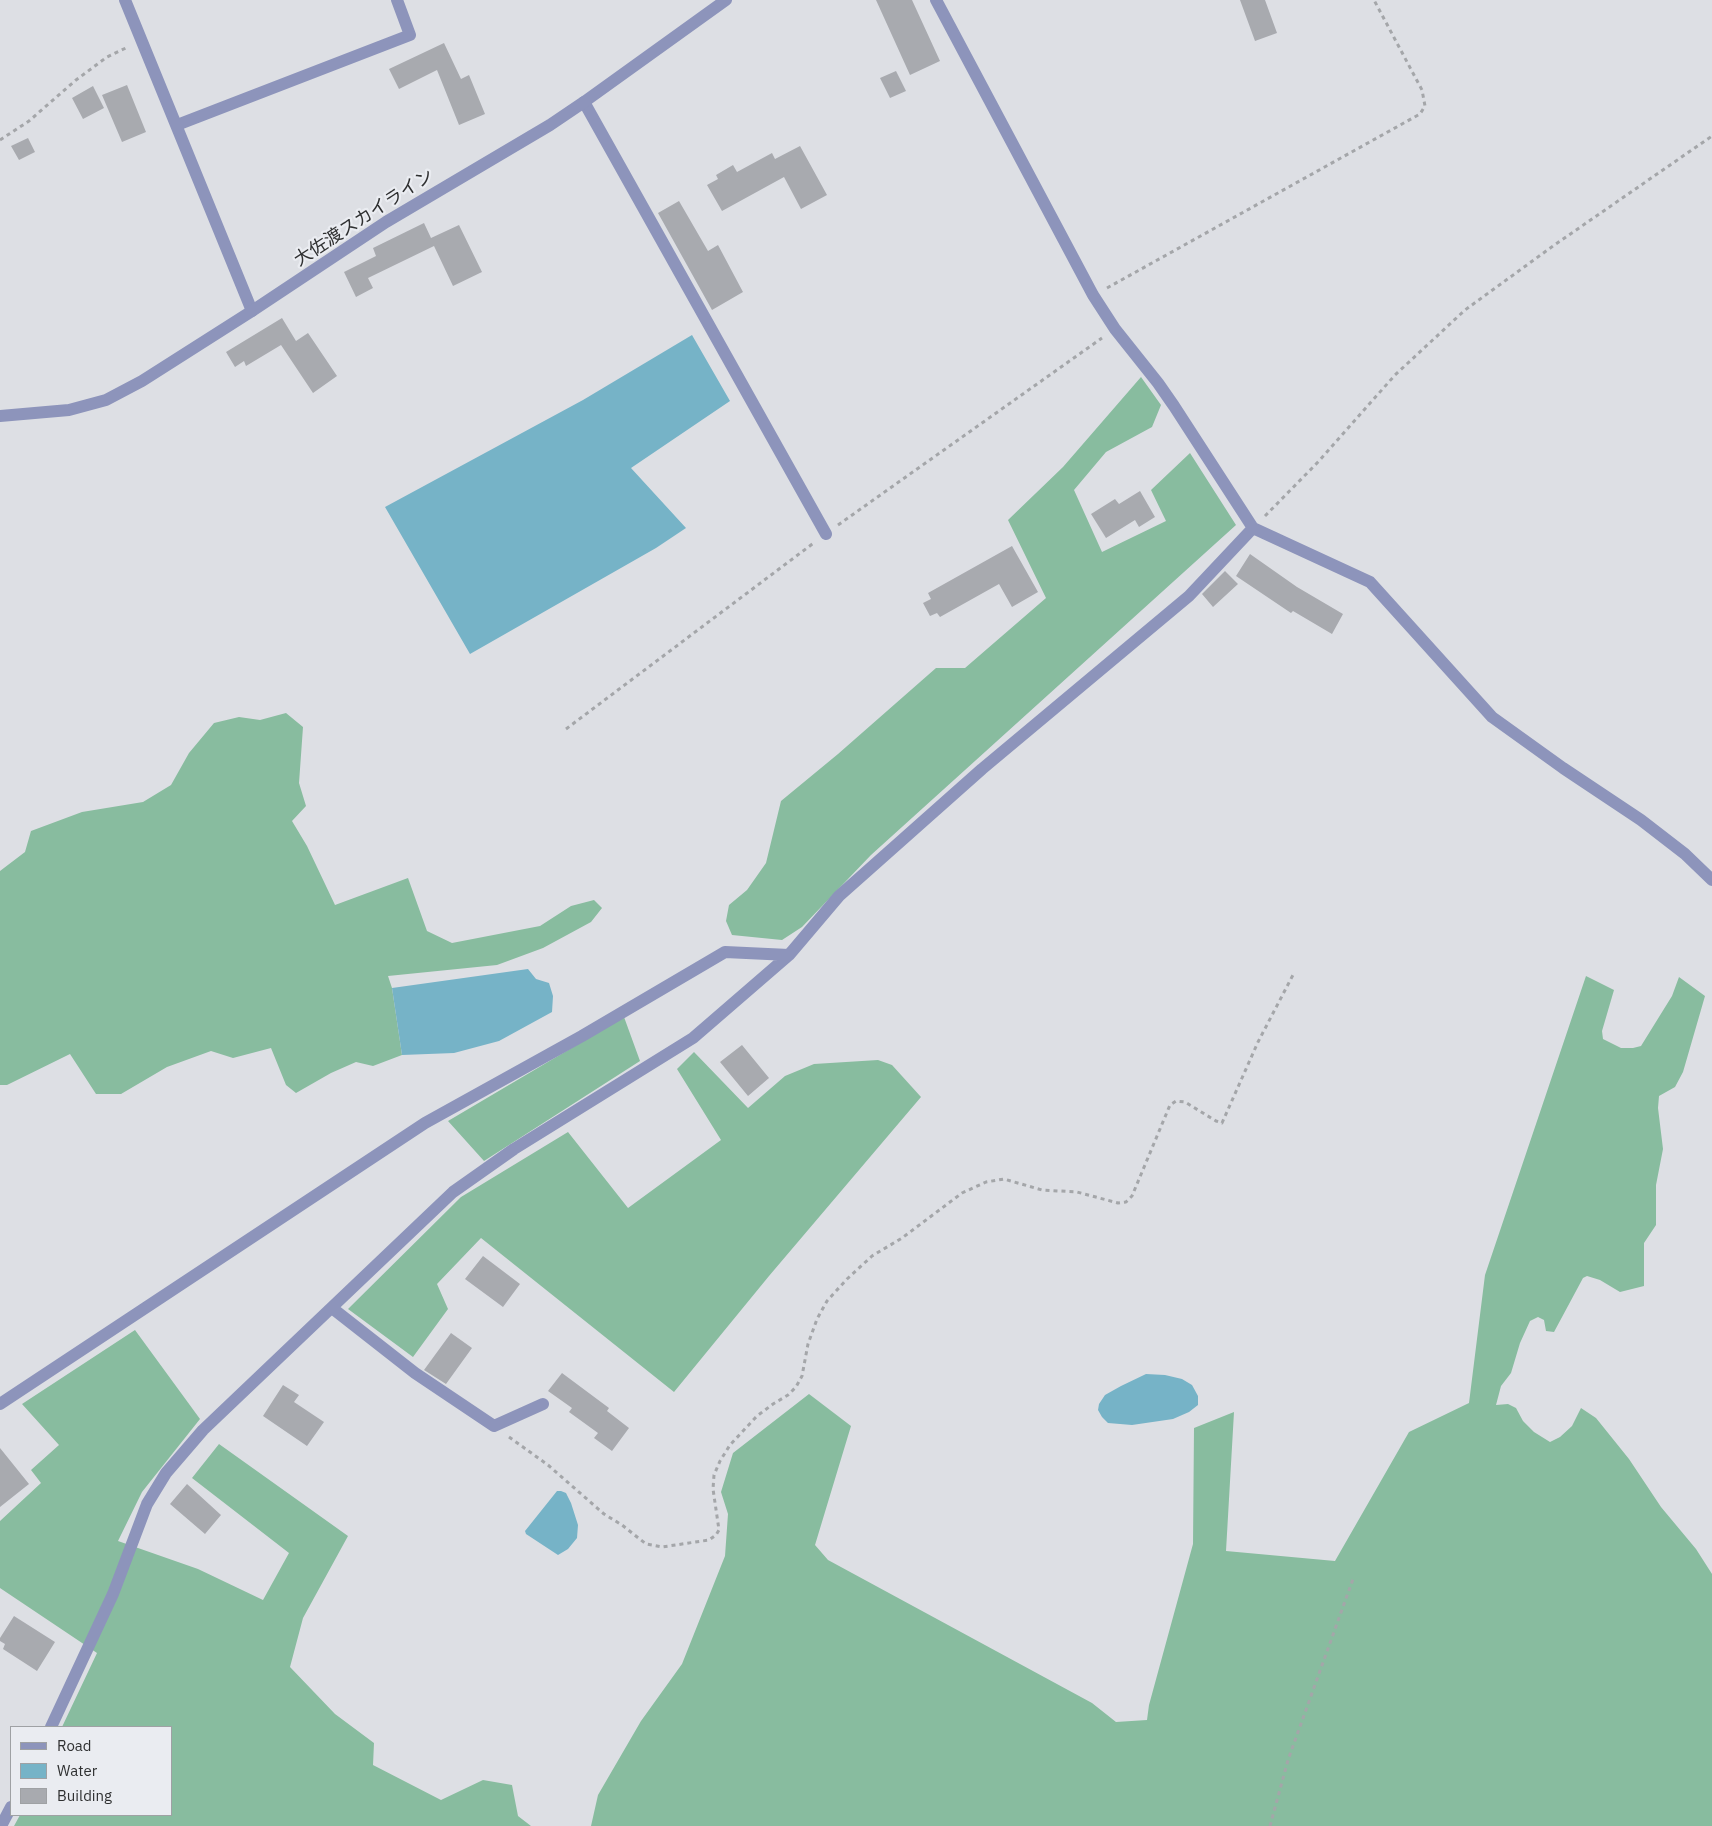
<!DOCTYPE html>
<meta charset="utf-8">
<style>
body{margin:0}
#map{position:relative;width:1712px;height:1826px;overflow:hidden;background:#dddfe4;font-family:"IBM Plex Sans",sans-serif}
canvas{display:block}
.legend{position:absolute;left:10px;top:1726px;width:162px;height:90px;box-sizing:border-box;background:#eaecf1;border:1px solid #9fa1a4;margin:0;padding:6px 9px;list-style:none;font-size:15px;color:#2f3031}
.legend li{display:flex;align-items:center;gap:10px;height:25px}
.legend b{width:25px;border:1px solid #9fa1a4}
</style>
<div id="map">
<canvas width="1712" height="1826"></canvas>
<ul class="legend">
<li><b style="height:6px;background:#8d94bb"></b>Road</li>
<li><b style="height:14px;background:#76b3c7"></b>Water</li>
<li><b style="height:14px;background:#a8aaaf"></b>Building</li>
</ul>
</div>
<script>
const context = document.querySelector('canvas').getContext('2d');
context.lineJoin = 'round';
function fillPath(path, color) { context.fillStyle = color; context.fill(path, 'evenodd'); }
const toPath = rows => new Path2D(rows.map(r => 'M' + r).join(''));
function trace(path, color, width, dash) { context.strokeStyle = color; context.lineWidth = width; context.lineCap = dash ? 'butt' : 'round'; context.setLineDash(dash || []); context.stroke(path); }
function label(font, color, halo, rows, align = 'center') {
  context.font = font + ' "IBM Plex Sans","Noto Sans JP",sans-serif'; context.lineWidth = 4.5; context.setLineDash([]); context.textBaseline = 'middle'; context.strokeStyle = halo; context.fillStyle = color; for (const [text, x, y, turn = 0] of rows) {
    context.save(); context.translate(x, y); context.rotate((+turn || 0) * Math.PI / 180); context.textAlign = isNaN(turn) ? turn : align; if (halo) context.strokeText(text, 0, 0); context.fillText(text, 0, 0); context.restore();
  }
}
const forest = toPath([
 [1141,377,1161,405,1152,427,1106,452,1074,490,1102,552,1166,521,1151,490,1190,453,1236,525,871,855,802,927,782,940,732,935,726,921,729,905,747,890,766,863,781,801,838,754,936,668,965,668,1046,598,1008,520,1063,467],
 [286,713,303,727,299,783,306,806,292,821,307,846,335,905,408,878,427,931,452,943,540,926,571,906,594,900,602,908,591,922,543,948,497,965,388,976,392,988,402,1055,373,1066,356,1062,331,1073,296,1093,286,1085,271,1048,233,1058,211,1051,167,1067,121,1094,96,1094,70,1054,7,1085,0,1085,0,871,25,852,31,831,82,812,143,802,171,785,189,753,214,723,239,717,260,720],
 [1586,976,1614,990,1602,1031,1603,1039,1621,1048,1633,1048,1641,1046,1672,996,1679,977,1705,996,1683,1072,1675,1087,1659,1096,1658,1108,1663,1149,1656,1185,1656,1225,1644,1243,1644,1286,1620,1292,1600,1280,1587,1276,1583,1278,1554,1332,1546,1331,1544,1320,1538,1317,1530,1321,1520,1343,1511,1373,1501,1386,1496,1405,1508,1404,1516,1408,1523,1421,1534,1432,1550,1442,1560,1437,1572,1426,1581,1408,1596,1418,1629,1459,1661,1507,1696,1549,1712,1574,1712,1826,591,1826,598,1795,641,1721,682,1664,725,1556,728,1514,721,1492,733,1453,809,1394,851,1426,815,1545,828,1560,1092,1703,1116,1722,1147,1720,1149,1705,1193,1544,1194,1428,1234,1412,1226,1551,1335,1561,1409,1432,1469,1403,1485,1275],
 [624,1017,640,1061,484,1161,448,1121],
 [694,1052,748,1108,785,1076,814,1064,878,1060,892,1065,921,1097,769,1276,674,1392,481,1238,437,1284,448,1309,413,1357,348,1309,461,1197,568,1132,628,1208,721,1140,677,1069],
 [135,1330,200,1419,142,1492,118,1541,198,1569,263,1600,289,1553,192,1478,219,1444,348,1536,303,1618,290,1667,335,1714,374,1743,373,1765,441,1800,483,1780,512,1785,518,1816,531,1826,14,1826,20,1815,171,1815,171,1727,62,1727,97,1653,0,1588,0,1521,41,1483,31,1470,59,1445,22,1404]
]);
const water = toPath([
 [692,335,730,401,631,468,686,528,656,548,470,654,385,507,583,400],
 [528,969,536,979,549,983,553,996,552,1012,499,1041,454,1053,402,1055,392,988],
 [1146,1374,1165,1375,1182,1379,1192,1385,1198,1396,1198,1405,1189,1412,1173,1419,1132,1425,1108,1423,1102,1417,1098,1410,1099,1404,1105,1395,1121,1386],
 [557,1491,561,1491,566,1493,571,1503,578,1525,577,1538,568,1549,558,1555,526,1534,525,1531]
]);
const building = toPath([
 [876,0,912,0,940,61,910,75],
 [1240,0,1265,0,1277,33,1255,41],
 [444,43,461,79,469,75,485,114,459,125,437,70,399,89,389,69],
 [896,71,906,91,890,98,880,78],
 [127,85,146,132,122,142,102,95],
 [93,86,104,108,83,119,72,98],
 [28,138,35,152,19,160,11,146],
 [800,146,827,195,801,209,784,177,722,211,707,185,718,179,716,175,733,165,737,172,772,153,775,159],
 [679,201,708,251,718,245,743,292,712,310,658,213],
 [424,223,431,238,459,225,482,272,453,286,434,246,368,278,373,288,356,297,344,272,376,256,373,248],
 [282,318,296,341,308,333,337,376,313,393,281,345,246,366,244,361,235,367,226,352],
 [1140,491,1155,517,1139,527,1135,520,1106,538,1091,514,1115,499,1119,504],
 [1012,546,1038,592,1012,607,999,584,940,617,937,613,930,616,923,603,931,599,928,593],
 [1250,554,1297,587,1343,614,1332,634,1293,611,1291,613,1236,576],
 [1225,571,1238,584,1213,607,1202,594],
 [742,1045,769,1078,748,1096,720,1062],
 [483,1256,520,1284,503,1307,465,1279],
 [451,1333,472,1348,446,1384,424,1370],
 [562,1373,609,1408,607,1411,629,1428,612,1451,594,1438,598,1433,569,1412,572,1408,548,1391],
 [283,1385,299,1395,294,1402,324,1422,307,1446,263,1416],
 [0,1448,29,1484,0,1507],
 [187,1484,221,1515,205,1534,170,1504],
 [14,1616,55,1642,37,1671,3,1649,5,1644,0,1641,0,1638]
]);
const path = toPath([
 [0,140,29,121,76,80,107,57,128,47],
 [1107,288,1420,114,1425,106,1422,90,1374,0],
 [1265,516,1319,461,1395,375,1465,310,1553,246,1712,136],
 [838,525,1102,338],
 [566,729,815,542],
 [509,1437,548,1465,604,1514,622,1525,646,1544,662,1547,709,1540,716,1535,719,1530,713,1489,714,1475,720,1461,730,1445,757,1416,773,1404,788,1395,796,1387,802,1376,808,1344,817,1319,827,1301,847,1279,872,1256,902,1238,962,1193,986,1182,1004,1179,1042,1190,1077,1192,1118,1203,1126,1202,1132,1196,1170,1105,1176,1101,1185,1102,1216,1121,1222,1123,1258,1042,1294,973],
 [1270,1826,1288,1760,1353,1579]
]);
const minor = toPath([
 [125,0,252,311],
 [936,0,1093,295,1115,329,1158,383,1174,406,1253,528,1370,582,1492,717,1563,768,1641,820,1685,854,1712,880],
 [584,102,826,534],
 [177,125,410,35,397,0],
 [332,1308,415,1373,494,1426,543,1404],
 [0,1404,425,1123,582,1036,725,952,789,955],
 [51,1727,113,1594,147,1504,166,1473,203,1430,453,1192,514,1149,693,1038,789,955,839,896,982,769,1189,596,1253,528],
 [1,1826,11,1807]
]);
const tertiary = toPath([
 [0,416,69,410,106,400,142,381,252,311,386,222,550,125,584,102,726,0]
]);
const streetNames = [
 ["大佐渡スカイライン",364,218,-33]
];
fillPath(forest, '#88bc9f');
fillPath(water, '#76b3c7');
fillPath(building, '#a8aaaf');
trace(path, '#a4a6a9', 3, [4, 4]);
trace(minor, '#8d94bb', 12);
trace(tertiary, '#8d94bb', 12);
label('18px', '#2f3031', '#eaecf1', streetNames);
</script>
